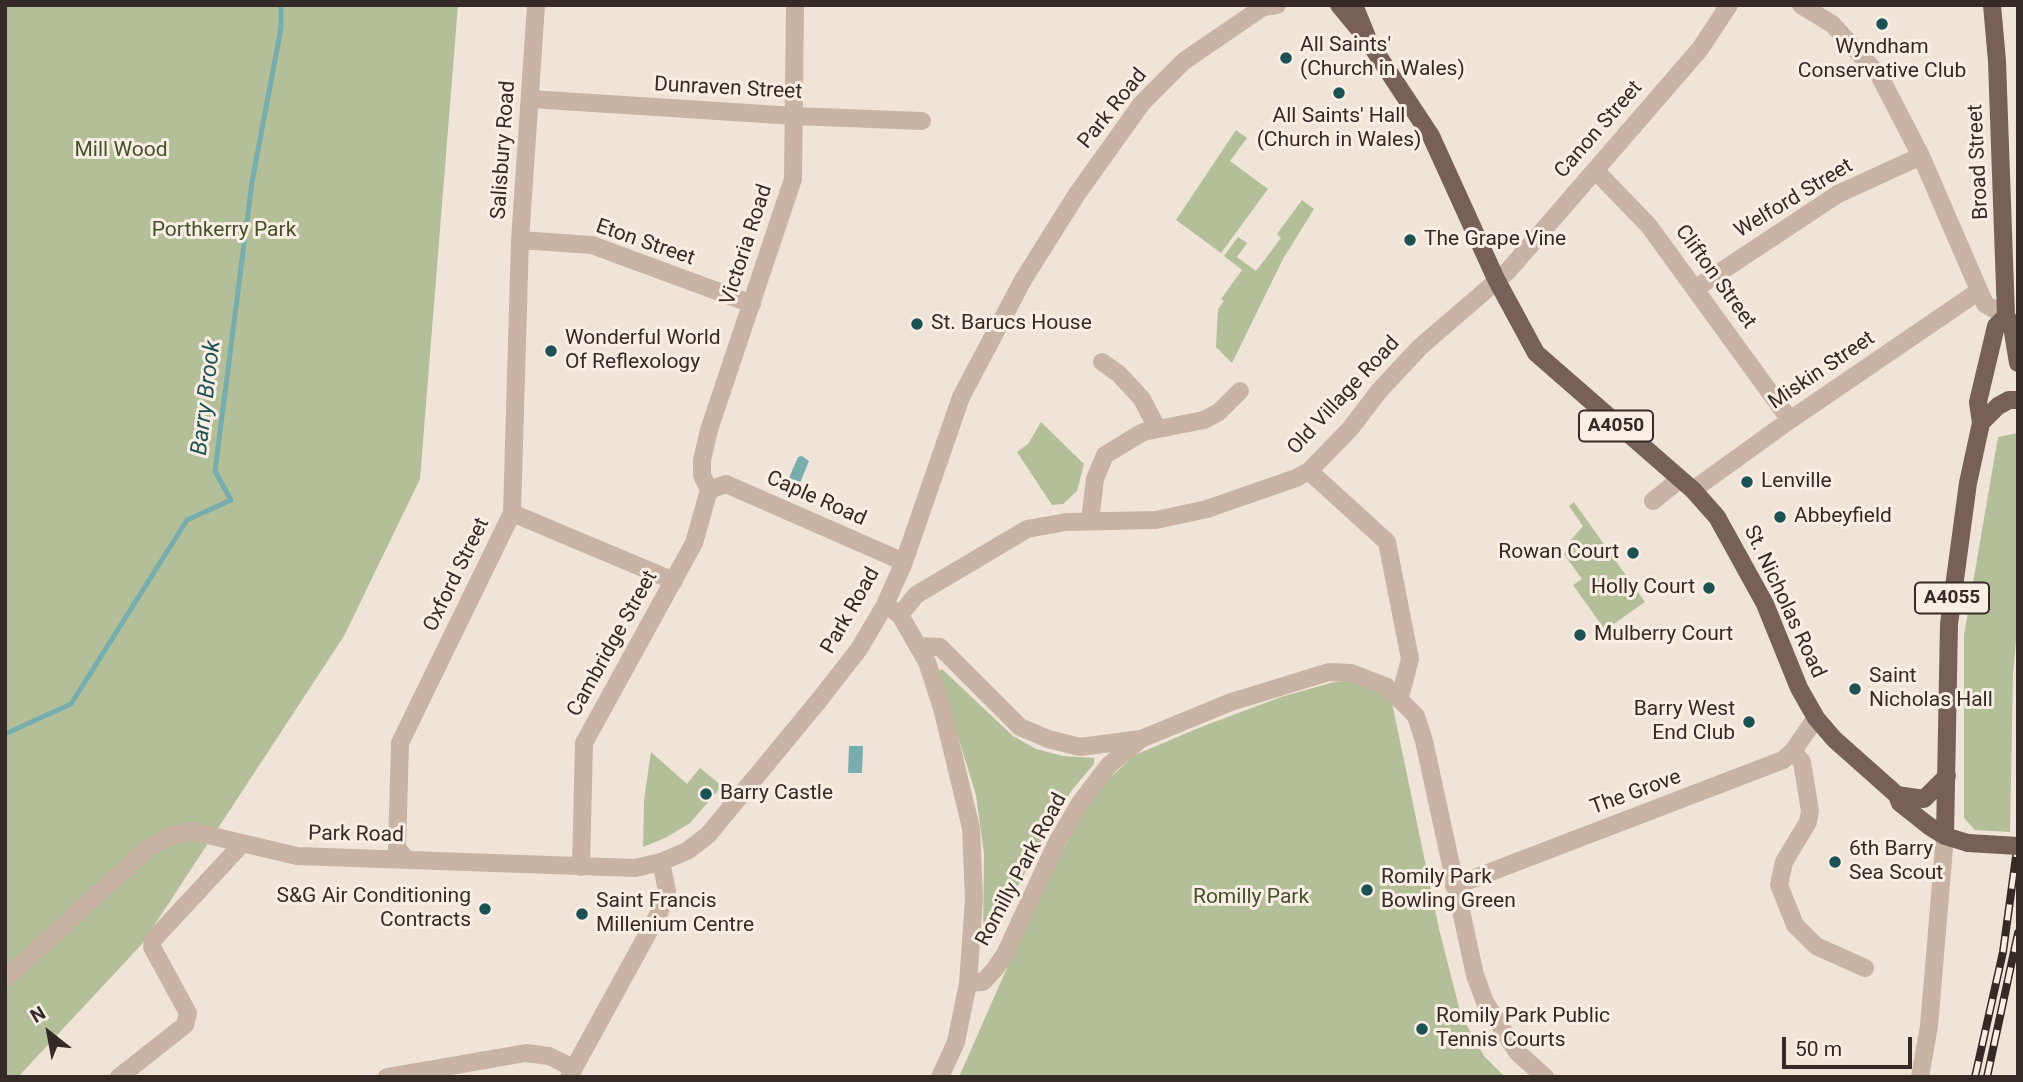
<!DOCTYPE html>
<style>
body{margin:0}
#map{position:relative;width:2023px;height:1082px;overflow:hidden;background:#f0e4d8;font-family:Roboto,sans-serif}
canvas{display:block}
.frame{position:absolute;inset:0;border:7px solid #342a26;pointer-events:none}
.north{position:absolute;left:14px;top:998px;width:70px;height:70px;-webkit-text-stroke:5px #f9eee4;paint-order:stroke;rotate:329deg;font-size:19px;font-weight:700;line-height:28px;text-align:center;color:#342a26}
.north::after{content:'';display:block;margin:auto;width:24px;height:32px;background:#342a26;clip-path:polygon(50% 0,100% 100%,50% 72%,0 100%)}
.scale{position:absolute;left:1782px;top:1037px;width:130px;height:32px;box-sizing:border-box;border:4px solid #342a26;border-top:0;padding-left:9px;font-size:21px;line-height:24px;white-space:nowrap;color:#342a26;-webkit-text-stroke:5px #f9eee4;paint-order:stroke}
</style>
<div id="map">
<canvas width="2023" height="1082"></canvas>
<div class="frame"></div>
<div class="north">N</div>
<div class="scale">50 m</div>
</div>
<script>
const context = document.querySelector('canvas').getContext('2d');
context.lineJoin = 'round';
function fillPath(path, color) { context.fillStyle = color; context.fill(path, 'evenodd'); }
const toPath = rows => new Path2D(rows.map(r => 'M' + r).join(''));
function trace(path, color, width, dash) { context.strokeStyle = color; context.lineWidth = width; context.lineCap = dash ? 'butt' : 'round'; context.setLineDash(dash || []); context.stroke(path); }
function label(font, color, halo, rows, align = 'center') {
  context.font = font + ' Roboto,sans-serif'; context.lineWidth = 6; context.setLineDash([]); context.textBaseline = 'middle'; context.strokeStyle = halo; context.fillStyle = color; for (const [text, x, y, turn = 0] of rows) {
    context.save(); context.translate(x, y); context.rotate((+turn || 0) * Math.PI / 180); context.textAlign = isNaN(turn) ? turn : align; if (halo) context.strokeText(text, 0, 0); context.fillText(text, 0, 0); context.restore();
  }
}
const green = toPath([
 [5,5,458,5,420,479,344,636,142,944,18,1077,5,1077],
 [1236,130,1247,138,1230,161,1268,189,1221,253,1176,220],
 [1302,200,1314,209,1283,259,1232,363,1216,347,1218,309,1224,301,1221,299,1242,270,1224,256,1238,237,1247,243,1237,257,1256,271,1281,238,1277,234],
 [1041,422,1084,464,1077,491,1063,504,1052,505,1017,452,1028,444],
 [2018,433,2018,618,2013,674,2010,832,1975,830,1964,818,1964,635,1998,437],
 [1574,502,1645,602,1605,630,1573,585,1582,579,1564,554,1573,546,1570,541,1583,526,1569,506],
 [942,669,1013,736,1036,749,1063,756,1094,758,1094,764,1072,790,1044,836,989,942,983,942,984,854,976,795,938,672],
 [1364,679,1390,693,1439,929,1461,1015,1484,1056,1505,1077,959,1077,1017,945,1064,848,1090,800,1114,774,1135,755,1201,727,1281,697,1334,682],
 [651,752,687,784,700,768,722,786,690,823,665,838,643,847,644,800]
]);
const water = toPath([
 [802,456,809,461,800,483,789,478,798,457],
 [849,746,863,746,862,773,848,773]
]);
const stream = toPath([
 [5,734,71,704,187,520,231,500,215,471,252,182,281,28,281,5]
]);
const minor = toPath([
 [1801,5,1832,24,1879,75,1921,156,1985,304,2006,316],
 [531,99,795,116,922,121],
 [1595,170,1649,226,1790,420],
 [520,240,592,245,752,304],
 [1696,288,1838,194,1921,156],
 [1102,362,1119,374,1142,399,1157,428],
 [1309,471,1387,542,1410,659,1400,697],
 [709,490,702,475,702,460,709,430,793,179,795,5],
 [709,490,726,484,904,562],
 [1693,490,1790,420,1979,291],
 [1653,501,1680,479],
 [512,513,674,581],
 [1090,521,1095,479,1105,455,1143,432,1204,420,1219,412,1240,391],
 [891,609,900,615,927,662,942,708,971,828,974,899,968,983,956,1042,940,1077],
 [900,615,916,595,1027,529,1066,522,1156,520,1207,509,1296,478,1309,471,1350,429,1379,391,1420,347,1507,272,1700,49,1729,5],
 [919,646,940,647,1020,727,1048,739,1080,747,1141,739,1231,702,1329,672,1351,673,1387,687,1416,716,1424,741,1475,975,1485,1002,1517,1052,1545,1077],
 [1793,751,1802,762,1810,811,1808,822,1784,862,1779,885,1795,925,1816,946,1865,968],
 [406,859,397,848,400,743,512,513,520,240,536,5],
 [581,867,584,743,694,543,709,490],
 [1454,886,1783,760,1793,751,1816,718],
 [5,979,146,850,169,836,191,831,297,856,635,868,661,862,687,851,708,835,820,699,859,649,885,605,904,562,961,397,1023,280,1077,194,1142,103,1184,61,1263,7,1277,5],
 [968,983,983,982,995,969,1005,954,1057,842,1080,803,1109,765,1141,739],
 [119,1077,185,1025,188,1013,152,947,153,940,242,844],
 [387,1077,526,1053,549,1056,573,1068],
 [569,1077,659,913,667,891,661,862],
 [1920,1077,1929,1026,1945,836]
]);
const major = toPath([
 [1339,5,1358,28],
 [1354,5,1369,42,1431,136,1496,279,1536,353,1693,490,1717,517,1765,604,1799,688,1816,718,1834,739,1897,795,1900,803,1929,826,1945,836,1968,843],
 [1992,5,1997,61,2006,316],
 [2006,316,2012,326,2018,363],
 [1981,423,1998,406,2009,400,2018,400],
 [1897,795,1924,799,1947,776],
 [1945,836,1949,624,1968,483,1981,423,1978,402,1996,326,2006,316]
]);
const rail = toPath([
 [1975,1077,2003,952,2018,842],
 [1987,1077,2018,933]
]);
const majorBridge = toPath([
 [1968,843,2018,846]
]);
const markers = [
 [1882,24,7,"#1c5254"],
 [1286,58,7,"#1c5254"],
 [1339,93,7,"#1c5254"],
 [1410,240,7,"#1c5254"],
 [917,324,7,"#1c5254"],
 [551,351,7,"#1c5254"],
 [1747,482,7,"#1c5254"],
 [1780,517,7,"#1c5254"],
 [1633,553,7,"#1c5254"],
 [1709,588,7,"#1c5254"],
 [1580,635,7,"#1c5254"],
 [1855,689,7,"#1c5254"],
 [1749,722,7,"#1c5254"],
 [706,794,7,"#1c5254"],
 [1835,862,7,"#1c5254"],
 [1367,890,7,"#1c5254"],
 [485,909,7,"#1c5254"],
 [582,914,7,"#1c5254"],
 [1422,1029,7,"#1c5254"]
];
const shields = [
 [1616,426,74],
 [1952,598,74]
];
const shieldNames = [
 ["A4050",1616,426],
 ["A4055",1952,598]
];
const poiNames = [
 ["All Saints'",1300,46],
 ["(Church in Wales)",1300,70],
 ["Wyndham",1882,48,"center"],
 ["Conservative Club",1882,72,"center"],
 ["All Saints' Hall",1339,117,"center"],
 ["(Church in Wales)",1339,141,"center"],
 ["The Grape Vine",1424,240],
 ["St. Barucs House",931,324],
 ["Wonderful World",565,339],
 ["Of Reflexology",565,363],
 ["Lenville",1761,482],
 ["Abbeyfield",1794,517],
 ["Rowan Court",1619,553,"right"],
 ["Holly Court",1695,588,"right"],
 ["Mulberry Court",1594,635],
 ["Saint",1869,677],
 ["Nicholas Hall",1869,701],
 ["Barry West",1735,710,"right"],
 ["End Club",1735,734,"right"],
 ["Barry Castle",720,794],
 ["6th Barry",1849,850],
 ["Sea Scout",1849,874],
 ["Romily Park",1381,878],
 ["Bowling Green",1381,902],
 ["S&G Air Conditioning",471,897,"right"],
 ["Contracts",471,921,"right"],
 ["Saint Francis",596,902],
 ["Millenium Centre",596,926],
 ["Romily Park Public",1436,1017],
 ["Tennis Courts",1436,1041]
];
const streetNames = [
 ["Dunraven Street",728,89,3],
 ["Park Road",1113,109,-51],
 ["Canon Street",1599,130,-49],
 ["Salisbury Road",504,150,-86],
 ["Broad Street",1979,162,-93],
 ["Welford Street",1794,199,-31],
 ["Eton Street",645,243,19],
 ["Victoria Road",747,245,-72],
 ["Clifton Street",1715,277,54],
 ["Miskin Street",1822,371,-34],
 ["Old Village Road",1344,396,-47],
 ["Caple Road",816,499,24],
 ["Oxford Street",457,575,-64],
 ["St. Nicholas Road",1784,602,65],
 ["Park Road",851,611,-60],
 ["Cambridge Street",613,644,-61],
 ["The Grove",1636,793,-20],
 ["Park Road",356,835,1],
 ["Romilly Park Road",1022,870,-62]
];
const parkNames = [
 ["Mill Wood",121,151],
 ["Porthkerry Park",224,231],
 ["Romilly Park",1251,898]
];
const waterNames = [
 ["Barry Brook",207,398,-83]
];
fillPath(green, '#b3bf98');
fillPath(water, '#77adad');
trace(stream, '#77adad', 5);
trace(minor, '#c8b3a4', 18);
trace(major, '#766057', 18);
trace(rail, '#342a26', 8);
trace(rail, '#f9eee4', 5, [16]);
trace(majorBridge, '#766057', 18);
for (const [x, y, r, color] of markers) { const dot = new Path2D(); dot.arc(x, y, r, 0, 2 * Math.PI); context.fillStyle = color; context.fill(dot); trace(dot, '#f9eee4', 2.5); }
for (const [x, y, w] of shields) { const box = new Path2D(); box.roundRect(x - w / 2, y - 15.5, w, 31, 5); context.fillStyle = '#f9eee4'; context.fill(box); trace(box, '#342a26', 2); }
label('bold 19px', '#342a26', null, shieldNames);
label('21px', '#342a26', '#f9eee4', poiNames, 'left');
label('21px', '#342a26', '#f9eee4', streetNames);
label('21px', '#44512a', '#f9eee4', parkNames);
label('italic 23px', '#1c5254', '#f9eee4', waterNames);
</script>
